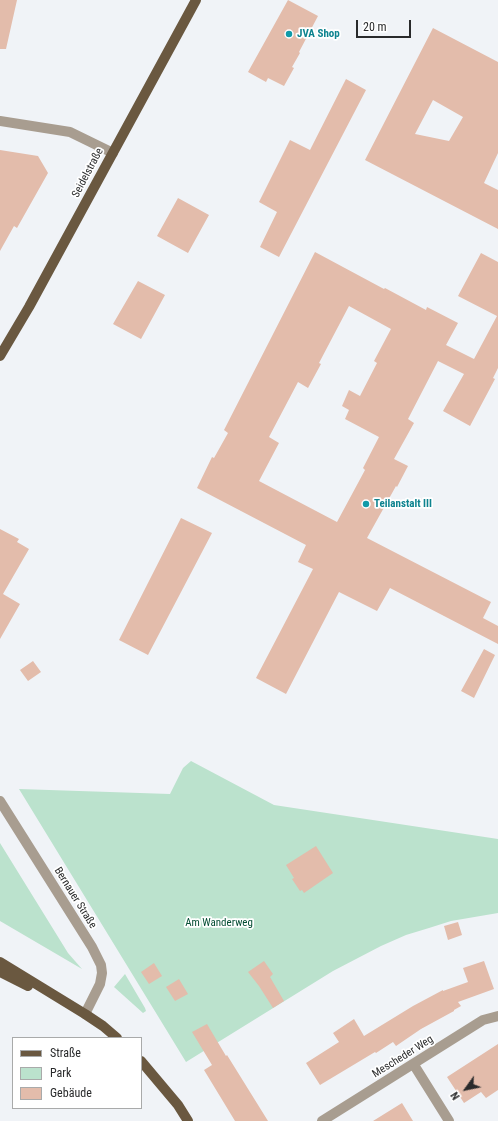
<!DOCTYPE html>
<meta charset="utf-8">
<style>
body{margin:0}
#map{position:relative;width:498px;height:1121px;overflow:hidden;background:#f0f3f7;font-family:"Roboto Condensed",sans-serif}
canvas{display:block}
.legend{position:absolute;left:12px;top:1037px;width:130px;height:72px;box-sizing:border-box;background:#fff;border:1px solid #a9aaaa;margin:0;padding:5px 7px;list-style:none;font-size:12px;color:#292a2b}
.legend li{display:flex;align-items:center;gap:8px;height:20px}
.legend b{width:20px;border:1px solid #a9aaaa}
.north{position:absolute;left:446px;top:1069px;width:40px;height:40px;-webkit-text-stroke:3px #fff;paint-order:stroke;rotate:237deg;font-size:11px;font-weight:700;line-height:16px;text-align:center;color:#292a2b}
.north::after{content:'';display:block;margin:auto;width:14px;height:18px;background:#292a2b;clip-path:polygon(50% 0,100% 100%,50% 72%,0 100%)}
.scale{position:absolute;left:356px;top:20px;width:55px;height:18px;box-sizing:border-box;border:2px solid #292a2b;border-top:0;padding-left:5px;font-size:12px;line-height:14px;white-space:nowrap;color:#292a2b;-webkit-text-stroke:3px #fff;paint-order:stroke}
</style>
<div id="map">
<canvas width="498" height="1121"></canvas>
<ul class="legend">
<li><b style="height:5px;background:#6a5840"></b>Straße</li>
<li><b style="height:11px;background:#bbe2cd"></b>Park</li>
<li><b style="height:11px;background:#e3bcab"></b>Gebäude</li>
</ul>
<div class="north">N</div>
<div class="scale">20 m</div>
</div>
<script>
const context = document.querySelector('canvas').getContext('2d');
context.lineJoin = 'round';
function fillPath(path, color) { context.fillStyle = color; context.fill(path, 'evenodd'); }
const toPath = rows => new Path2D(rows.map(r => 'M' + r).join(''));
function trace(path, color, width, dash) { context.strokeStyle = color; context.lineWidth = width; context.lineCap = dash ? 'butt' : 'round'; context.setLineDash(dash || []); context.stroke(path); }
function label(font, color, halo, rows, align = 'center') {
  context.font = font + ' "Roboto Condensed",sans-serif'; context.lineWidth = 3.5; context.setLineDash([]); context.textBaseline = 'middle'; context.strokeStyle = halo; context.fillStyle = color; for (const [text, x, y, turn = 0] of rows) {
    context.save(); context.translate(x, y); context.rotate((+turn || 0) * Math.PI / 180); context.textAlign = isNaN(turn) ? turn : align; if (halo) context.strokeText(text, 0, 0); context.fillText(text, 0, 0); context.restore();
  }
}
const green = toPath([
 [191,761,274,805,498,839,498,913,451,921,429,928,406,935,381,946,333,971,186,1062,19,789,170,794,183,768],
 [0,843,68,953,82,969,0,921],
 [125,974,145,1008,146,1011,143,1013,114,987]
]);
const building = toPath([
 [0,0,17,0,6,49,0,49],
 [288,0,318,16,299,52,300,53,292,67,294,68,284,86,268,78,266,82,248,72],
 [433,28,498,62,498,153,484,183,498,190,498,229,365,160],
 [433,100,463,117,449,141,415,134],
 [346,79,366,90,279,257,260,247,277,212,259,202,290,140,310,150],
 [0,150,38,156,48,173,17,228,14,226,0,251],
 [178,198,209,215,188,253,157,236],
 [315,252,384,289,385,288,426,310,427,307,458,323,446,345,474,359,497,316,458,296,481,253,498,262,498,368,493,378,495,379,470,426,443,411,464,374,438,361,408,419,414,423,394,459,408,466,397,487,396,486,367,538,491,602,483,618,498,626,498,644,390,588,377,611,339,592,286,694,256,678,313,569,298,562,306,545,197,488,212,457,214,458,228,433,224,430],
 [349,306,391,329,374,361,377,363,360,396,349,390,342,406,349,410,345,419,379,437,363,468,365,470,337,522,259,481,279,443,269,437,298,382,308,388,321,364,319,363],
 [138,281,165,295,141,339,113,324],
 [181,518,212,533,148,655,119,640],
 [0,529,19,539,17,542,29,549,3,594,20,604,0,639],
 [484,649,495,655,474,698,461,691],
 [33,661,41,672,28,681,20,670],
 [316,846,333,873,304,893,302,890,300,891,292,879,294,878,286,865],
 [458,922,462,935,448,940,444,926],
 [264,961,273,974,270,977,284,1001,273,1008,259,986,248,972],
 [484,961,494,989,458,1002,461,1006,454,1010,454,1011,421,1029,396,1046,393,1042,376,1053,375,1052,320,1085,306,1063,339,1042,333,1033,354,1019,364,1036,413,1006,443,990,443,991,468,982,463,968],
 [154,963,162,976,149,984,141,972],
 [179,979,188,994,175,1001,166,987],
 [207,1024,226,1056,227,1055,268,1121,235,1121,204,1070,212,1065,192,1032],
 [498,1044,498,1090,486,1098,481,1092,464,1103,447,1077],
 [402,1103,413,1121,373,1121]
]);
const minor = toPath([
 [0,121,70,132,113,153],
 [0,801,92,947,101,965,102,973,100,984,85,1014],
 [414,1065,449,1121],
 [322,1121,483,1020,498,1016]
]);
const major = toPath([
 [0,356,29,307,196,0],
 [0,962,85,1014,103,1026,117,1038],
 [0,972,28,986],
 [141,1061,178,1105,188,1121]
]);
const markers = [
 [289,34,4,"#0f9aa8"],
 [366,504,4,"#0f9aa8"]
];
const cultureNames = [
 ["JVA Shop",297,34],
 ["Teilanstalt III",374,504]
];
const streetNames = [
 ["Seidelstraße",88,173,-62],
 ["Bernauer Straße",75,898,58],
 ["Mescheder Weg",403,1057,-32]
];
const parkNames = [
 ["Am Wanderweg",219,923]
];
fillPath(green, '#bbe2cd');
fillPath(building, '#e3bcab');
trace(minor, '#a89d90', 10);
trace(major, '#6a5840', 10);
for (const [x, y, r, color] of markers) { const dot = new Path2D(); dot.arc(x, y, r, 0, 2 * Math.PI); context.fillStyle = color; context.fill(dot); trace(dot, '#fff', 1.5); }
label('bold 11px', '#0d838f', '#fff', cultureNames, 'left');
label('11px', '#292a2b', '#fff', streetNames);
label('11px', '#044d33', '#fff', parkNames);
</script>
